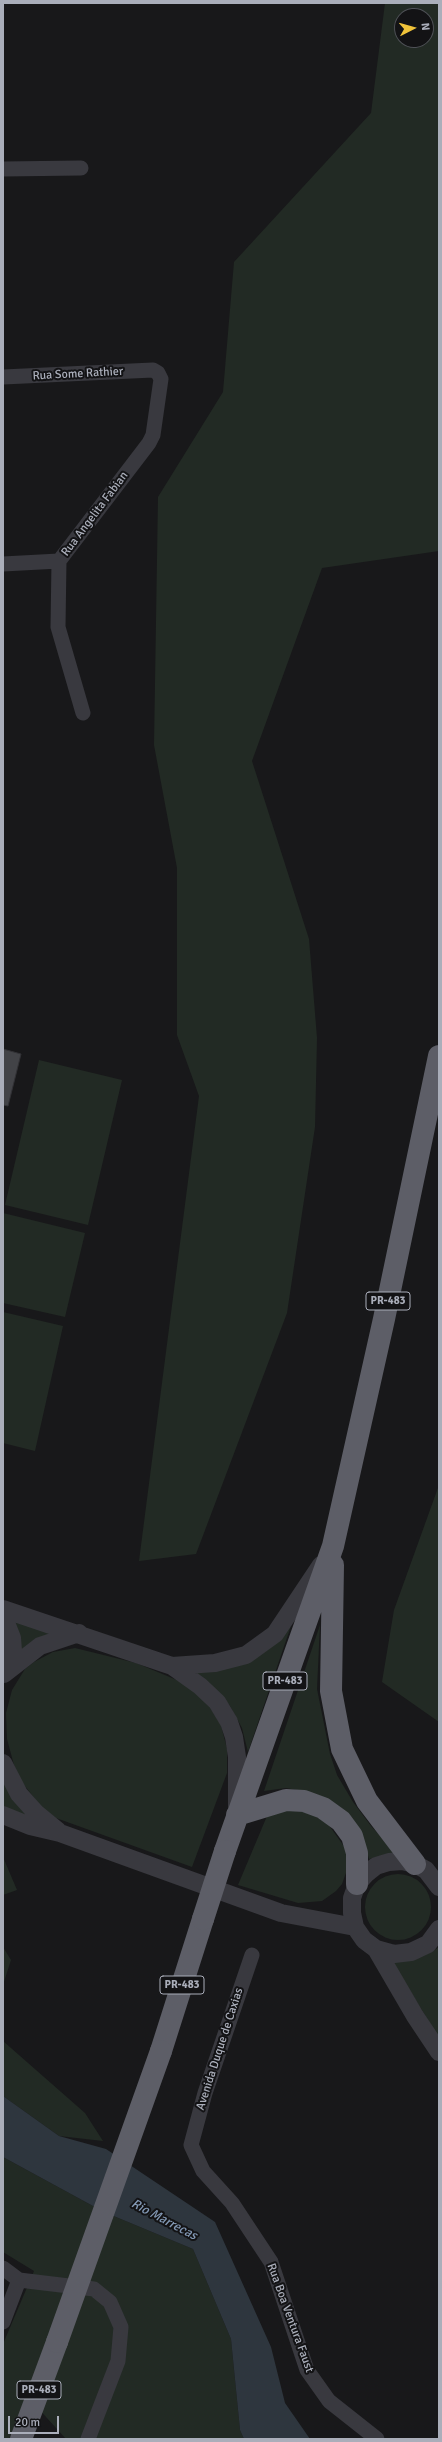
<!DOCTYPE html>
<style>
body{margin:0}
#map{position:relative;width:442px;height:2442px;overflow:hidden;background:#18181a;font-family:Signika,sans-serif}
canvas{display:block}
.frame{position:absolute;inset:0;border:4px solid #aaaeba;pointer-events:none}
.north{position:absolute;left:394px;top:8px;width:40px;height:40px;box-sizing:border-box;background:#131315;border:1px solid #4f5157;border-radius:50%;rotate:84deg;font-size:11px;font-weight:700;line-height:16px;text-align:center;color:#aaaeba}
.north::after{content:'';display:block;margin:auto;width:14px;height:18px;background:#f0c33a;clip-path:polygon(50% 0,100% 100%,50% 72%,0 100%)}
.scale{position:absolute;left:8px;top:2416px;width:51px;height:18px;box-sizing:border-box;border:2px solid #aaaeba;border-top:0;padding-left:5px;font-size:12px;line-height:14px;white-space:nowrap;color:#aaaeba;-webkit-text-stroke:3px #131315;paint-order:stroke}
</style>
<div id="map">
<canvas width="442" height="2442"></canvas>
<div class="frame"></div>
<div class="north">N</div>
<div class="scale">20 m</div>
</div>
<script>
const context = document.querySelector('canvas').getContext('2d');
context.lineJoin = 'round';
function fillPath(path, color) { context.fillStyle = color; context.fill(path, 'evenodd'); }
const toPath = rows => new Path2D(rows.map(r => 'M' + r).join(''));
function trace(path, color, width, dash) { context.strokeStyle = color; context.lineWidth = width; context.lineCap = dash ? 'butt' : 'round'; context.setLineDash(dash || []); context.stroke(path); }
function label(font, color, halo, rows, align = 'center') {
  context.font = font + ' Signika,sans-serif'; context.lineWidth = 4; context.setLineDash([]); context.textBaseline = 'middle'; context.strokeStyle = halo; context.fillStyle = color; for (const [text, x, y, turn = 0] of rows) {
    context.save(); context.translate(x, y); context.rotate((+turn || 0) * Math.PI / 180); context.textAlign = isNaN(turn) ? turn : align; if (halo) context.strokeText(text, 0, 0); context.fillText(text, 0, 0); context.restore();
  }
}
const green = toPath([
 [385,3,439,3,439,551,322,568,252,761,309,939,317,1038,315,1127,287,1313,196,1554,139,1561,199,1096,177,1035,177,868,154,745,158,497,223,392,234,262,371,113],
 [402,16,426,16,426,40,402,40],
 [39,1060,122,1080,88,1225,5,1205],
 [3,1213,85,1233,65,1317,3,1303],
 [3,1312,63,1326,35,1451,3,1443],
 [439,1485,439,1722,382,1682,394,1610],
 [12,1618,64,1632,18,1656],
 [320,1625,317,1689,330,1754,337,1775,353,1802,371,1826,396,1853,369,1859,366,1848,308,1792,286,1788,264,1791],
 [291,1626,248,1752,242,1728,230,1706,222,1696,185,1669,279,1639],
 [75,1648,136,1663,184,1683,206,1701,221,1725,227,1749,227,1773,192,1867,56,1818,42,1808,21,1781,14,1765,7,1739,6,1713,12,1690,25,1669,34,1662,53,1652],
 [3,1780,40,1823,3,1812],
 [282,1809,310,1813,328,1824,346,1849,348,1867,342,1884,336,1891,322,1901,298,1903,238,1885,267,1816],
 [3,1857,17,1890,3,1895],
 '365 1907a33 33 0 1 1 66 0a33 33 0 1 1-66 0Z',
 [3,1947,11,1960,3,1985],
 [439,1947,439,2038,391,1960,433,1951],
 [3,2041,85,2113,103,2141,59,2136,3,2096],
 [3,2157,104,2212,193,2249,231,2339,240,2430,244,2439,66,2439,27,2396,9,2439,3,2439,3,2344,34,2271,3,2252]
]);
const water = toPath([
 [3,2096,59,2136,106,2149,215,2222,271,2347,285,2403,310,2439,244,2439,240,2430,231,2339,193,2249,104,2212,3,2157]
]);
const building = toPath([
 [3,1049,21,1054,8,1106,3,1105,3,1049]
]);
const minor = toPath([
 [3,169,81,168],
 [3,377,153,370,158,373,161,379,153,435,149,443,59,561,58,627,83,713],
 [3,564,59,561],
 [252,1955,205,2093,191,2145,203,2171,232,2203,271,2262,307,2370,329,2401,377,2439],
 [3,2268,19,2280],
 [19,2280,94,2289,110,2302,121,2327,118,2361,88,2439],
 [3,2322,19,2280]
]);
const tertiary = toPath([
 [3,1609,172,1666,200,1686,217,1702,229,1722,234,1737,237,1757,237,1808],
 [3,1615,12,1638,13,1651,5,1673],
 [172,1666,215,1663,246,1655,275,1634,321,1565],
 [4,1674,40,1646,79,1633],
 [3,1763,19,1794,36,1813,58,1831],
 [3,1815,30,1826,60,1833,281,1913,355,1927],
 [439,1887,426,1870,415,1864,402,1861,389,1862,376,1866,366,1874,357,1884,352,1898,352,1913,355,1927,364,1940,376,1949,394,1954,411,1952,428,1944,439,1929],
 [376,1949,415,2016,439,2052]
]);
const trunk = toPath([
 [333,1565,331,1691,342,1749,367,1801,415,1864],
 [237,1815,286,1800,304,1801,323,1808,341,1821,352,1836,357,1853,357,1884],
 [225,1851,333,1546,384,1319,439,1056],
 [161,2051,203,1919],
 [21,2439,57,2342]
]);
const trunkBridge = toPath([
 [203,1919,225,1851],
 [57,2342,161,2051]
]);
const shields = [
 [388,1301,44],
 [285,1681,44],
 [182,1985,44],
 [39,2390,44]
];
const shieldNames = [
 ["PR-483",388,1301],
 ["PR-483",285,1681],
 ["PR-483",182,1985],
 ["PR-483",39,2390]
];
const streetNames = [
 ["Rua Some Rathier",78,374,-3],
 ["Rua Angelita Fabian",95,514,-53],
 ["Avenida Duque de Caxias",220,2049,-72],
 ["Rua Boa Ventura Faust",290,2318,70]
];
const waterNames = [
 ["Rio Marrecas",164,2220,28]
];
fillPath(green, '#222a24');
fillPath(water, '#2e363e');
fillPath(building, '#424347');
trace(building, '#323236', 1);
trace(minor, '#39393f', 15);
trace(tertiary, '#39393f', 18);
trace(trunk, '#5d5e67', 22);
trace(trunkBridge, '#5d5e67', 22);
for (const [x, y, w] of shields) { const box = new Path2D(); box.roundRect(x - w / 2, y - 9, w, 18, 3); context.fillStyle = '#131315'; context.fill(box); trace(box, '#aaaeba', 1); }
label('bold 11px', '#aaaeba', null, shieldNames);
label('12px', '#aaaeba', '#131315', streetNames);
label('italic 13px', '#8298b4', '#131315', waterNames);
</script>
